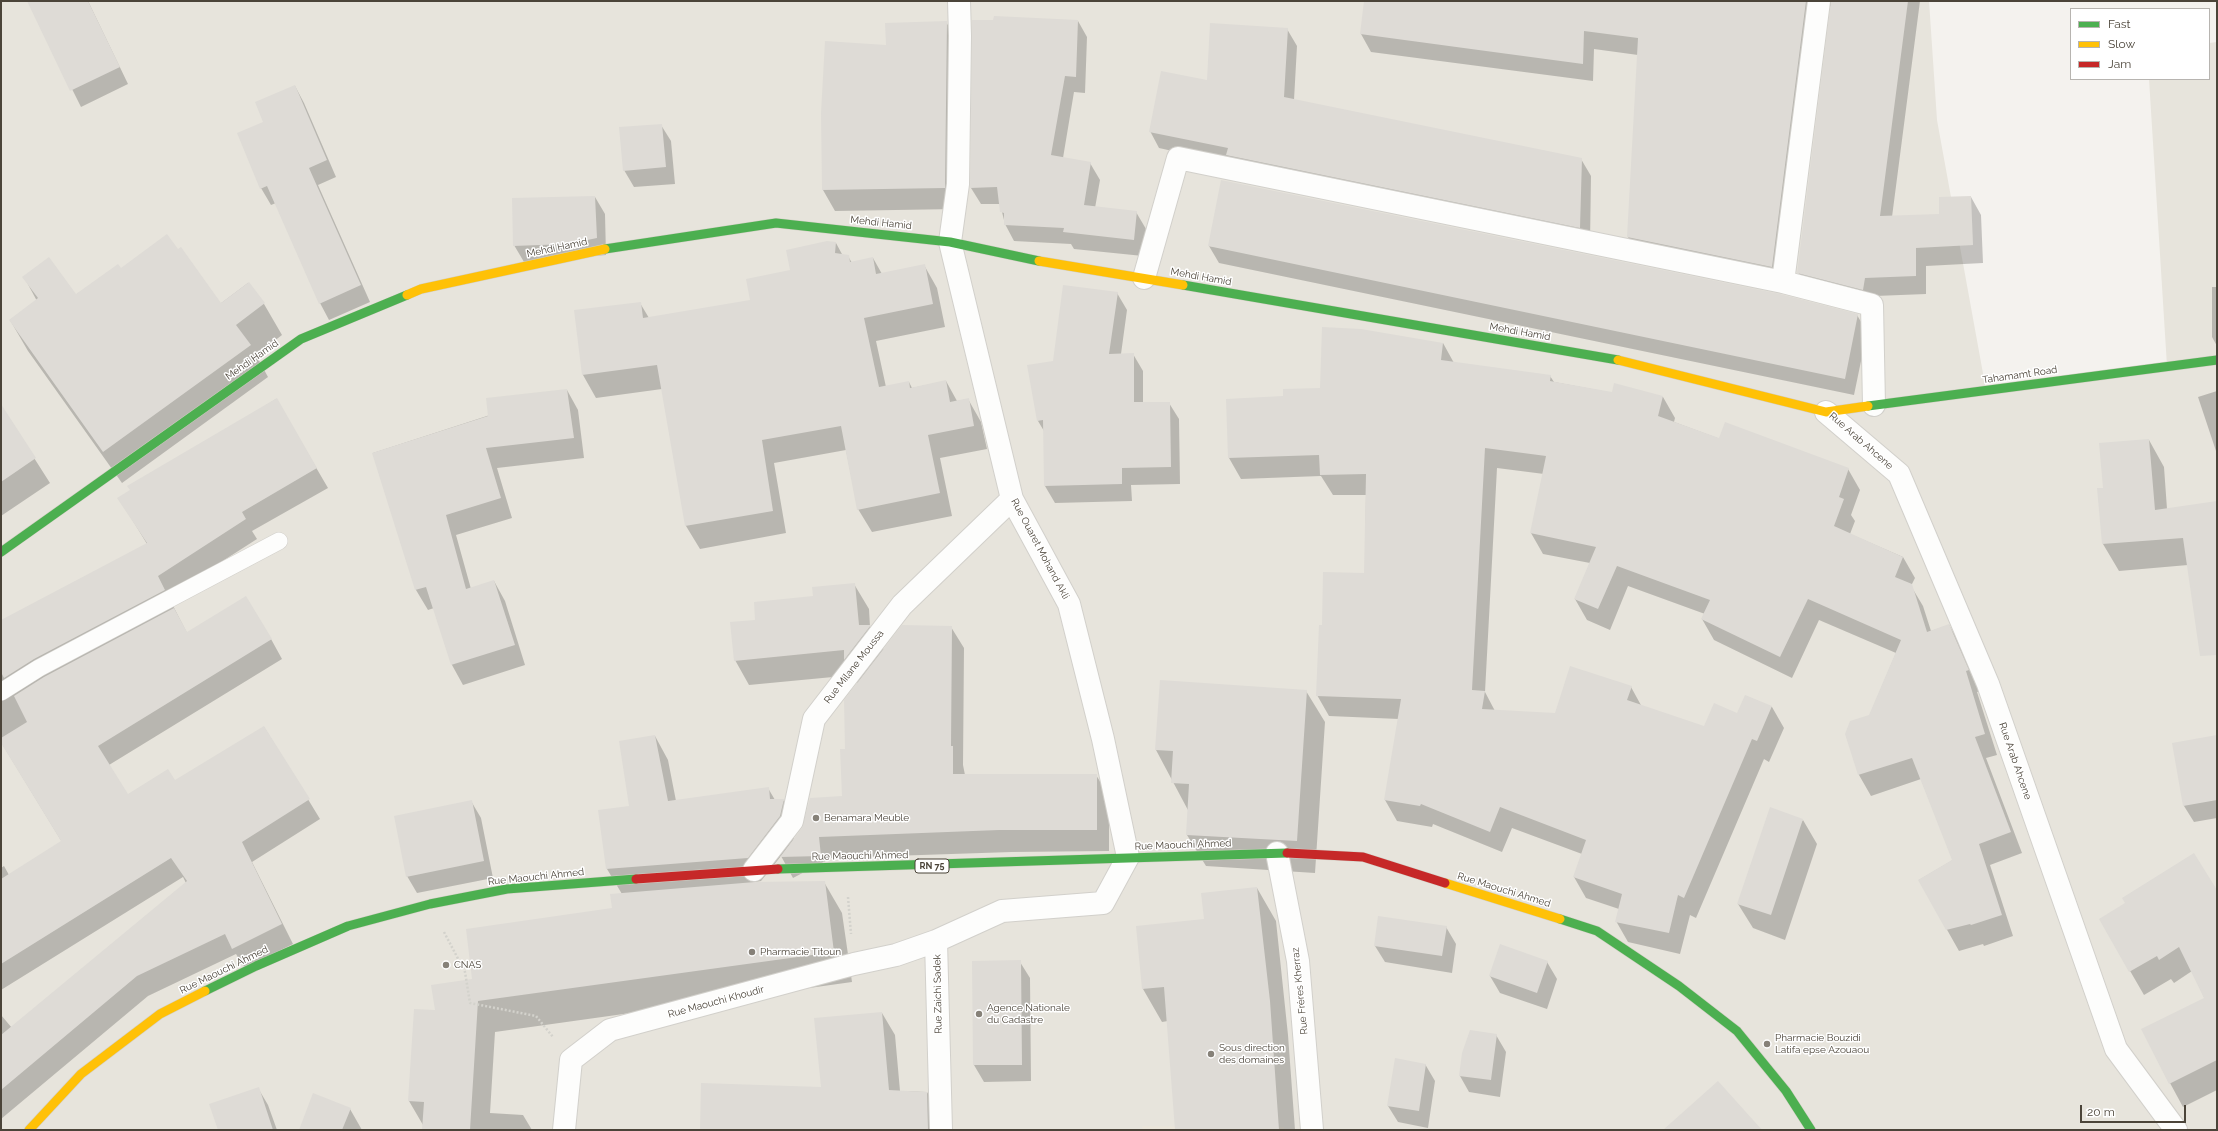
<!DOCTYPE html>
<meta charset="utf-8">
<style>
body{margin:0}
#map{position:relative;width:2218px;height:1131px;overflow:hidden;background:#f4f2ee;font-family:Raleway,sans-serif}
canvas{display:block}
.frame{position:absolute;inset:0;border:2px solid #4b4439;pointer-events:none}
.legend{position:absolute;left:2070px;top:8px;width:140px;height:72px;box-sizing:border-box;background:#fff;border:1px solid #b7b4b0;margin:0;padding:5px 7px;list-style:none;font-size:12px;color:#4b4439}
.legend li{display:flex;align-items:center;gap:8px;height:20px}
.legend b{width:20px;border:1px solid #b7b4b0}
.scale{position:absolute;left:2080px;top:1105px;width:106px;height:18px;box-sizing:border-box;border:2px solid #4b4439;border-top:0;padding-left:5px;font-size:12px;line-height:14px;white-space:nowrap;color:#4b4439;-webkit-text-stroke:3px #fff;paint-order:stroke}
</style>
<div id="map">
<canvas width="2218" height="1131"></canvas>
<div class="frame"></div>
<ul class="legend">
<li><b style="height:5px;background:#4caf50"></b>Fast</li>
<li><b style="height:5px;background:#ffc107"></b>Slow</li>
<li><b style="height:5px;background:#c62828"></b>Jam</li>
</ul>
<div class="scale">20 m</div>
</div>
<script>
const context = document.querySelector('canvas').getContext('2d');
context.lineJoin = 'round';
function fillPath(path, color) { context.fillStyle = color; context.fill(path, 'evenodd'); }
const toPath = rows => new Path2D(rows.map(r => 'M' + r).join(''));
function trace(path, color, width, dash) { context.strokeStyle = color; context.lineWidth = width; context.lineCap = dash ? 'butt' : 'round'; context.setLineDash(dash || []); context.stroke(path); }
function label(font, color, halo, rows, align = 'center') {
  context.font = font + ' Raleway,sans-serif'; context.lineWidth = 3; context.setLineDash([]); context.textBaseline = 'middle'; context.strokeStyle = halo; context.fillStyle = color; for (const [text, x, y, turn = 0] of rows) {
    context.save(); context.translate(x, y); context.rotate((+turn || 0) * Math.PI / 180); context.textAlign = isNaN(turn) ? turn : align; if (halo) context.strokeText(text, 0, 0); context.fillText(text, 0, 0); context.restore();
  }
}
const residential = toPath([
 [1,1,1929,1,1937,120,1986,390,2167,366,2149,79,2209,79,2209,43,2217,42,2217,1130,1,1130]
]);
const education = toPath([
 [1142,1126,1284,1127,1284,1130,1143,1130]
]);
const shadow = toPath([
 [38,1,88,1,128,84,81,107,30,5],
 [1365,1,1920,1,1892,217,1941,215,1971,197,1981,215,1983,263,1926,266,1926,294,1875,296,1808,291,1798,272,1832,6,1824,8,1782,285,1639,255,1628,237,1638,55,1594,49,1593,81,1371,52,1361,34],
 [1078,21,1087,37,1085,93,1074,92,1063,158,1090,163,1100,180,1095,208,1136,212,1146,229,1143,256,1074,249,1071,244,1014,241,1005,224,1000,204,981,204,971,188],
 [946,22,959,43,957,209,835,211,823,190,822,113,887,46],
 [1287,29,1297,46,1294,100,1581,159,1591,176,1590,244,1159,148,1150,131,1207,81],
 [295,86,304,103,336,177,318,185,370,302,329,320,320,303,276,203,271,205,261,188,265,123],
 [661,125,671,141,675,184,634,187,624,170],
 [595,197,605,214,606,255,524,262,514,245],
 [836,243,843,256,848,256,852,263,873,258,882,274,924,265,937,288,945,327,876,341,886,387,909,382,912,388,946,381,957,401,968,399,981,422,987,449,940,458,952,516,872,532,858,509,846,450,774,463,786,533,700,549,686,526,662,389,596,398,583,375,575,311,640,303,649,318,751,301,791,271],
 [1209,246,1857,315,1867,332,1854,395,1219,263],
 [120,269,220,304,248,283,264,304,282,335,256,355,268,377,122,483,28,351,10,320,37,301,24,277,75,295],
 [2212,287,2217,287,2217,346,2212,337],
 [1117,293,1127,310,1121,354,1133,354,1143,371,1143,403,1169,403,1179,419,1180,484,1131,485,1132,501,1055,503,1045,486,1044,431,1038,421,1054,361],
 [1443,343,1454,363,1550,376,1554,382,1613,393,1663,397,1675,418,1674,422,1720,439,1848,469,1860,490,1851,515,1855,521,1850,534,1903,557,1915,578,1911,586,1923,606,1931,631,1949,625,1961,646,1980,691,1977,692,1997,755,1986,758,2022,853,1990,865,2013,936,1984,946,1983,944,1959,951,1919,880,1953,860,1921,779,1871,796,1859,775,1846,734,1870,715,1896,653,1819,620,1792,678,1714,640,1702,619,1705,614,1628,586,1610,630,1587,620,1575,599,1590,563,1543,554,1531,533,1544,474,1497,468,1485,692,1495,711,1556,715,1631,687,1642,707,1704,728,1738,715,1746,696,1772,707,1784,728,1769,762,1764,759,1696,918,1690,915,1680,954,1628,942,1616,921,1619,909,1586,898,1574,877,1582,854,1512,828,1502,852,1433,824,1432,827,1397,821,1385,800,1399,719,1329,716,1317,695,1323,626,1365,574,1366,495,1333,495,1321,476,1241,479,1229,458,1284,397,1321,389],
 [567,390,578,410,584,458,497,468,512,518,456,535,471,589,494,581,505,601,525,665,463,685,452,665,434,608,428,610,416,590,373,453],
 [2217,391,2217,454,2198,397],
 [276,399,328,488,252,531,257,539,168,596,187,633,271,639,282,659,109,765,127,795,175,782,264,727,320,819,252,862,293,944,245,968,236,954,148,996,1,1119,1,1015,12,1028,186,883,183,877,1,990,1,868,4,866,9,875,62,842,1,742,1,621,147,544,119,498],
 [1,406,50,483,1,516],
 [2149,440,2164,467,2167,509,2217,502,2217,639,2188,565,2119,571,2103,544,2098,489,2104,488],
 [854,584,869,609,870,627,884,650,951,627,964,648,963,765,965,775,1096,775,1109,796,1109,851,1012,852,831,858,793,878,781,856,761,881,755,882,756,883,824,882,842,913,852,982,495,1032,490,1113,523,1115,532,1130,423,1130,423,1125,409,1101,415,1010,436,1011,474,980,613,909,622,894,607,869,655,736,668,760,676,801,768,788,775,800,783,800,797,823,793,842,843,797,846,750,858,684,854,675,749,685,735,660,756,621,814,597],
 [1306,691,1325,722,1315,873,1206,866,1187,835,1189,812,1156,750],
 [2217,736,2217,818,2194,822,2184,806],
 [471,801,481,818,493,878,417,893,407,876],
 [1803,820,1817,844,1785,940,1753,928,1738,904],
 [1257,888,1276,921,1288,1035,1295,1130,1146,1130,1176,1130,1168,1021,1162,1022,1143,989,1205,920],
 [2216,890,2217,1090,2183,1107,2170,1083,2205,999,2192,971,2174,983,2171,979,2144,995,2100,919],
 [1446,927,1456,944,1452,973,1385,962,1375,946],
 [973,962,1020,962,1030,978,1031,1081,984,1082,974,1065],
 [1547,962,1557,979,1547,1009,1500,993,1490,976],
 [882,1013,895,1035,900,1091,927,1092,940,1115,940,1130,701,1130,822,1088],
 [1496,1035,1506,1052,1500,1097,1469,1092,1460,1076],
 [1425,1064,1435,1081,1428,1128,1398,1122,1388,1106],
 [258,1088,268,1105,277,1130,219,1130],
 [350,1109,362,1130,300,1130]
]);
const building = toPath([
 [27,1,88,1,120,67,70,91],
 [1364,1,1806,1,1772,267,1627,237,1638,38,1584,31,1583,64,1486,51,1360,34],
 [1831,1,1908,1,1880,216,1939,214,1939,197,1971,196,1973,245,1916,248,1916,276,1865,278,1863,290,1797,273],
 [994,16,1078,20,1076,77,1065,76,1051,155,1091,162,1084,205,1137,211,1134,240,1063,232,1064,228,1004,225,1004,213,1000,212,997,187,970,188,972,20,993,20],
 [947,21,945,188,822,190,821,113,825,41,886,45,885,23],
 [1210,23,1288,28,1284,97,1582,158,1580,228,1226,155,1228,148,1149,132,1161,71,1207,80],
 [295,85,327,160,309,168,361,285,319,304,267,186,260,189,237,133,263,122,255,102],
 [662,124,666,167,623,171,619,127],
 [1221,180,1780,294,1858,314,1845,379,1208,246],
 [595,196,597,238,568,244,513,246,512,198],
 [167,234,178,249,181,247,221,303,249,282,265,303,236,325,251,345,103,452,9,320,38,298,22,277,49,257,76,294,118,264,121,268],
 [827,241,836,242,835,253,849,255,850,262,873,257,876,274,925,264,933,304,864,318,879,387,909,381,910,388,946,380,950,402,969,398,974,426,928,435,940,493,857,510,841,426,762,440,773,511,685,526,657,365,582,375,574,310,641,302,643,318,750,300,746,279,790,270,786,250],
 [1063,285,1118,292,1109,354,1134,353,1134,402,1170,402,1171,467,1122,468,1122,484,1044,486,1043,420,1037,421,1027,365,1053,361],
 [1322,327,1361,329,1443,343,1441,360,1551,375,1550,381,1612,392,1614,383,1663,396,1658,416,1719,438,1725,422,1849,468,1839,497,1844,499,1834,526,1903,557,1895,577,1912,584,1927,632,1949,624,1969,670,1966,671,1985,734,1975,737,2011,832,1979,844,2002,915,1971,925,1970,924,1946,930,1918,880,1952,860,1912,758,1858,775,1845,734,1850,721,1869,715,1901,640,1808,599,1780,657,1701,619,1710,600,1617,566,1598,609,1574,599,1596,547,1530,533,1546,456,1485,448,1472,690,1485,691,1482,709,1555,713,1570,666,1632,686,1627,700,1704,726,1714,703,1737,713,1745,695,1772,706,1757,741,1752,739,1684,898,1678,895,1669,933,1615,922,1622,894,1573,877,1586,840,1500,807,1490,832,1421,804,1420,806,1384,800,1401,699,1316,696,1319,625,1322,625,1323,572,1364,573,1366,474,1320,475,1319,455,1228,458,1226,399,1283,396,1283,389,1320,388],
 [567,389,574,438,486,448,501,498,446,515,466,589,494,580,515,645,451,665,426,587,415,590,372,453,488,416,486,398],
 [277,398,317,468,242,512,246,519,158,576,165,590,34,659,4,678,1,672,1,620,147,543,117,498,130,490,127,486],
 [1,404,36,458,1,482],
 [2149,439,2155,510,2217,501,2217,655,2200,656,2183,538,2102,544,2097,488,2103,488,2099,443],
 [855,583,859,625,871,625,844,660,844,650,734,661,730,622,755,620,754,602,813,596,812,587],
 [246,596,272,639,98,746,128,794,168,769,175,780,264,726,310,799,242,842,282,924,232,949,225,934,137,976,1,1090,1,1035,187,881,171,858,1,964,1,879,61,841,1,743,1,738,27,722,14,696,44,677,174,608,187,632],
 [902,625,952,626,951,746,953,746,953,774,1097,774,1097,830,999,830,819,837,821,856,780,857,802,828,810,798,842,796,840,749,845,749,844,700],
 [1160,680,1307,690,1297,841,1186,835,1189,784,1171,783,1173,751,1155,750],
 [655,735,668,801,769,787,770,799,784,799,780,816,748,858,606,869,598,810,629,806,619,741],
 [2217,735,2217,800,2183,806,2172,743],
 [472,800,484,861,406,877,394,816],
 [1770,807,1803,819,1771,915,1737,904],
 [2194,853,2217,890,2217,1060,2169,1084,2141,1029,2204,998,2179,947,2159,960,2157,956,2129,972,2099,919,2125,903,2122,898],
 [825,881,834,952,478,1001,470,1130,422,1130,424,1102,408,1101,414,1009,435,1010,431,985,472,979,466,929,612,908,610,894,755,882],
 [1257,887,1270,1001,1279,1130,1175,1130,1164,987,1142,989,1136,926,1204,919,1201,893],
 [1378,916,1447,926,1442,956,1374,946],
 [1500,944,1548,961,1537,993,1489,976],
 [1021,960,1022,1065,973,1065,972,961],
 [882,1012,889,1090,927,1092,928,1130,700,1130,701,1083,821,1087,814,1018],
 [1470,1030,1497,1034,1491,1080,1459,1076,1462,1053],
 [1395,1058,1426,1064,1419,1111,1387,1106],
 [1718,1081,1762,1130,1663,1130],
 [259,1087,273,1130,218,1130,209,1104],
 [313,1093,351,1108,342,1130,299,1130]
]);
const path = toPath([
 [848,897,851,934],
 [444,932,465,972,470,1003,536,1016,553,1037]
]);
const lane = toPath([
 [1,692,39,668,279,541]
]);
const street = toPath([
 [1144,278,1178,158,1783,282,1872,305,1874,405],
 [1783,282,1819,1],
 [1826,412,1899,474,1988,684,2116,1049,2176,1130],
 [1277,853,1298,961,1312,1130],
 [754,870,792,821,814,719,902,605,1012,499],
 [564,1130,571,1060,610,1030,854,964,896,955,936,941],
 [941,1130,936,941,1002,911,1103,903,1128,857,1103,739,1069,604,1012,499,950,242,958,184,960,36,959,1]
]);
const fast = toPath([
 [605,249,776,223,950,242,1039,261],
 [1183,285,1618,360],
 [1868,406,2217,360],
 [1,552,301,339,407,295],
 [778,869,1287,853],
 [1560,919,1597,931,1679,986,1737,1031,1786,1091,1811,1130],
 [205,991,256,966,348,926,430,904,507,889,636,879]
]);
const slow = toPath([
 [1039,261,1183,285],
 [407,295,421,289,605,249],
 [1618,360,1826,412,1868,406],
 [1445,883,1560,919],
 [29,1130,81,1074,160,1014,205,991]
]);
const jam = toPath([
 [1287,853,1363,857,1445,883],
 [636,879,778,869]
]);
const markers = [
 [816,818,4,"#868178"],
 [752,952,4,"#868178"],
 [446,965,4,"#868178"],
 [979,1014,4,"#868178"],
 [1767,1044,4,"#868178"],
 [1211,1054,4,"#868178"]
];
const shields = [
 [932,866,34]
];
const shieldNames = [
 ["RN 75",932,866]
];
const streetNames = [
 ["Mehdi Hamid",881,223,6],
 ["Mehdi Hamid",557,248,-12],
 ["Mehdi Hamid",1201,277,10],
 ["Mehdi Hamid",1520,332,10],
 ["Mehdi Hamid",252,360,-35],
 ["Tahamamt Road",2020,375,-8],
 ["Rue Arab Ahcene",1861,441,41],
 ["Rue Ouaret Mohand Akli",1040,549,62],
 ["Rue Milane Moussa",854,667,-52],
 ["Rue Arab Ahcene",2015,761,71],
 ["Rue Maouchi Ahmed",1183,845,-2],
 ["Rue Maouchi Ahmed",860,856,-1],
 ["Rue Maouchi Ahmed",536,877,-6],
 ["Rue Maouchi Ahmed",1504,890,17],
 ["Rue Maouchi Ahmed",224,970,-26],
 ["Rue Frères Kherraz",1300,991,-96],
 ["Rue Zaichi Sadek",938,994,-91],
 ["Rue Maouchi Khoudir",716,1002,-15]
];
const poiNames = [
 ["Benamara Meuble",824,818],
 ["Pharmacie Titoun",760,952],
 ["CNAS",454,965],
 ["Agence Nationale",987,1008],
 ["du Cadastre",987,1020],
 ["Pharmacie Bouzidi",1775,1038],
 ["Latifa epse Azouaou",1775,1050],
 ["Sous direction",1219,1048],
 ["des domaines",1219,1060]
];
fillPath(residential, '#e7e4dc');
fillPath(education, '#eae5da');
fillPath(shadow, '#0003');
fillPath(building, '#dedbd6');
trace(lane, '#d2d0cb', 18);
trace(street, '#d2d0cb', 24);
trace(fast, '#d3cfc5', 10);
trace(slow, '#d3cfc5', 10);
trace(jam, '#d3cfc5', 10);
trace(path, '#d3d2cc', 2.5, [2, 2]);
trace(lane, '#fdfdfc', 17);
trace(street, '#fdfdfc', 22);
trace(fast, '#4caf50', 9);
trace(slow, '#ffc107', 9);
trace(jam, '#c62828', 9);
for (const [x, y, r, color] of markers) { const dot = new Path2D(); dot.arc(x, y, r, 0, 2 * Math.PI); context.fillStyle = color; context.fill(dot); trace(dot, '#fff', 1.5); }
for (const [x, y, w] of shields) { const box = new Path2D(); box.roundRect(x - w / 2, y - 7, w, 14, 3); context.fillStyle = '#fff'; context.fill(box); trace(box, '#4b4439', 1); }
label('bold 9px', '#4b4439', null, shieldNames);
label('10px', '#4b4439', '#fff', streetNames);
label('10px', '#4b4439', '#fff', poiNames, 'left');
</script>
